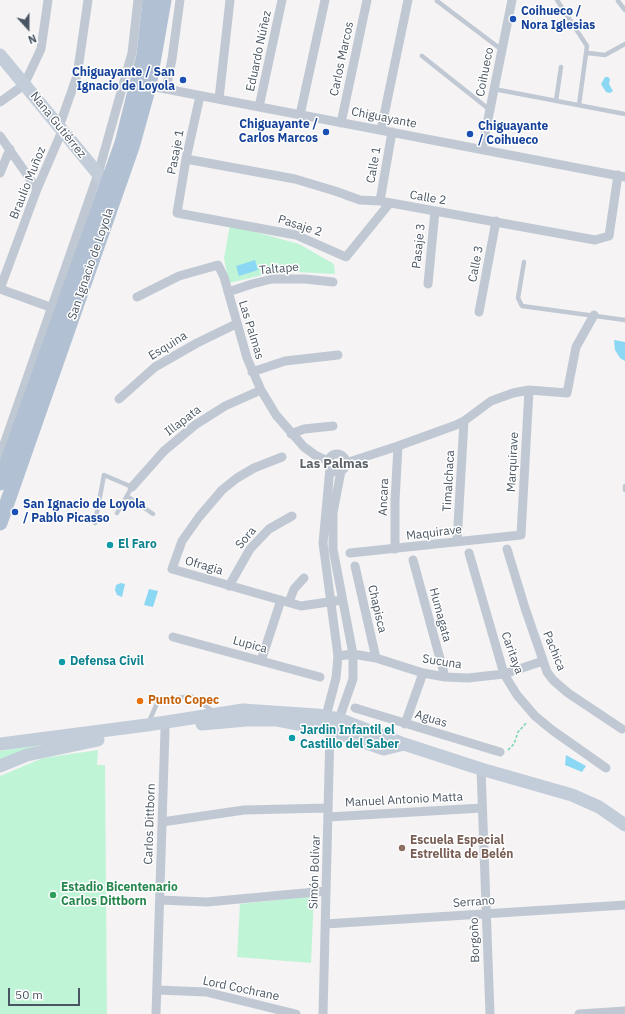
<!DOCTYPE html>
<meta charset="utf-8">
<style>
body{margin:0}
#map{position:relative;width:625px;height:1014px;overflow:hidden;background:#f5f3f3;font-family:"IBM Plex Sans",sans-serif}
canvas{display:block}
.north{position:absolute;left:8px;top:8px;width:40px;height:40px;-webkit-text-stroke:3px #fff;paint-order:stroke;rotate:159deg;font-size:11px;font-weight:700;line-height:16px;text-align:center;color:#495562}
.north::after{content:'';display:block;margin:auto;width:14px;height:18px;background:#495562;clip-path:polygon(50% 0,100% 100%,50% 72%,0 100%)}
.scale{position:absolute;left:8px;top:988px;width:72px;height:18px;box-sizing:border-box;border:2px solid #495562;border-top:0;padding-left:5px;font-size:12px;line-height:14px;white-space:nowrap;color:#495562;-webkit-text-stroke:3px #fff;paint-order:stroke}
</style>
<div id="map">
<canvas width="625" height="1014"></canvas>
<div class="north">N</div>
<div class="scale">50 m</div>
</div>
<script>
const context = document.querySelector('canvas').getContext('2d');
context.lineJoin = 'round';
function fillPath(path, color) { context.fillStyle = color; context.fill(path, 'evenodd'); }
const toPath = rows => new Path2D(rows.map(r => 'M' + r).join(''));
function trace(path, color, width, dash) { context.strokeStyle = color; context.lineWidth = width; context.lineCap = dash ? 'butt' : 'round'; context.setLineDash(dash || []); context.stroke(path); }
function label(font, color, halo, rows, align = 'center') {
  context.font = font + ' "IBM Plex Sans",sans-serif'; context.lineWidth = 3; context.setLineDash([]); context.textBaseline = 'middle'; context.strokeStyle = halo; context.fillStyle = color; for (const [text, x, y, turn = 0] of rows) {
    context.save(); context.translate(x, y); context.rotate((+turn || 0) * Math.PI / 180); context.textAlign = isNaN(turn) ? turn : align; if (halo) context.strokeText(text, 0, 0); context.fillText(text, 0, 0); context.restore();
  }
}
const green = toPath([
 [230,225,299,244,334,264,335,274,296,272,263,275,229,283,224,258],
 [37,745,37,747,0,761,0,751],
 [98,750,97,765,105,765,107,1014,0,1014,0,776,43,758],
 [314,896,311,963,237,957,240,904]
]);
const water = toPath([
 [605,77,608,77,610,79,609,84,613,91,610,93,606,92,601,84],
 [255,260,258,270,239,276,236,266],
 [614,340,625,342,625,361,620,358,615,350],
 [121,583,125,584,122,597,117,595,115,590,116,585],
 [149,589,158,591,153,607,144,605],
 [566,755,586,766,582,772,565,765]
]);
const path = toPath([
 [508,750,514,744,518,732,527,722]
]);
const lane = toPath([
 [557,0,587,46,579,105],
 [437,1,502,50],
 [618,1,625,10],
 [588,53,605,55,625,44],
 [422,56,490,110],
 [494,89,625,114],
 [556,101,561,67],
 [524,262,518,298,522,306,625,320],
 [625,490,625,486],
 [127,496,153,514],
 [95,523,104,475,132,487,117,513],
 [148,724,158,701,191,696,213,711]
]);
const street = toPath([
 [145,85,625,177],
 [166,89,172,59,180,0],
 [200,96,186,159,177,213,296,235,346,257,389,204],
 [219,99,230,0],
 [0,102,24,85,41,49,48,0],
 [259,107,282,0],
 [300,115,325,0],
 [341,123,367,0],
 [59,127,77,76,88,0],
 [381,130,408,0],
 [0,136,37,189],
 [482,149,512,0],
 [186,159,295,179,335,191,360,200,380,201,595,240,609,236,618,175],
 [0,173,10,149],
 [380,201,392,132],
 [428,284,435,211],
 [0,289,37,189,62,131],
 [0,289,50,307],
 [228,292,252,284,272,279,305,279,333,282],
 [137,297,179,276,218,265,224,277,247,358,261,390,276,415,304,447,315,455,328,461],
 [479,312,496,221],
 [252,372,285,361,338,355],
 [119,399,155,367,197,343,236,324],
 [291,434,304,429,333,426],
 '328 463a9 9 0 1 1 18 0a9 9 0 1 1-18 0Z',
 [0,456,98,174,132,53,138,0],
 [282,457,254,468,237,478,222,490,199,517,182,541,172,569,301,606,342,600],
 [346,463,398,446,456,425,464,421,491,401,513,393,529,390,567,393,576,347,594,315],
 [132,487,164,451,195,425,225,406,261,390],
 [457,542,464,421],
 [395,549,395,501,398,446],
 [507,549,525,608,547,672,553,680,568,693,622,729],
 [350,553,521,535,529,390],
 [469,553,504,674,517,695,535,716,552,730,606,768],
 [413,560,445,677],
 [355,566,376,658],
 [229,586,250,549,269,529,292,516],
 [289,602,294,589,304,578],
 [173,637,320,677],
 [338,656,353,654,376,658,423,673,445,677,468,678,504,674,543,661],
 [261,661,281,600],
 [355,708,500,752],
 [336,723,339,719,353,679,353,654,333,549,333,513,341,471],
 [405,724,423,673],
 [481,769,490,1014],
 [328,817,482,808],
 [162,822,244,810,328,808],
 [160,900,207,902,326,891],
 [325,924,625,905],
 [157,990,206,992,296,1014],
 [156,1014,165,730],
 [323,1014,330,730,326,716,336,678,338,656,323,543,330,468],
 [579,1014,625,1011]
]);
const secondary = toPath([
 [0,55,113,192],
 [202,724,246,720,277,720,330,730,384,749,404,744],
 [0,744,147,725,243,710,317,715,339,719,404,744,481,769,572,795,599,807,625,825],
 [0,766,27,755,98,740]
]);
const primary = toPath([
 [0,483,122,143,144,55,150,0],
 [0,523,132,147,149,86,164,0]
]);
const markers = [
 [513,19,4,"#1a4fb4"],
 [183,80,4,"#1a4fb4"],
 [326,132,4,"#1a4fb4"],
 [470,134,4,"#1a4fb4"],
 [15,512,4,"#1a4fb4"],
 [110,545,4,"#0f9aa8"],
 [62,662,4,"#0f9aa8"],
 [140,701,4,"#e8710a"],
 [292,738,4,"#0f9aa8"],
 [402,848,4,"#8d6e63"],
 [53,895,4,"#2e9e5b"]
];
const transitNames = [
 ["Coihueco /",521,12],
 ["Nora Iglesias",521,26],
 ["Chiguayante / San",175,73,"right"],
 ["Ignacio de Loyola",175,87,"right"],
 ["Chiguayante /",318,125,"right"],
 ["Carlos Marcos",318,139,"right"],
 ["Chiguayante",478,127],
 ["/ Coihueco",478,141],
 ["San Ignacio de Loyola",23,505],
 ["/ Pablo Picasso",23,519]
];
const streetNames = [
 ["Eduardo Núñez",259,51,-78],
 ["Carlos Marcos",342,59,-78],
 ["Coihueco",485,72,-79],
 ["Chiguayante",384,118,11],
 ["Nana Gutiérrez",58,125,51],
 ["Pasaje 1",176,152,-79],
 ["Calle 1",374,165,-80],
 ["Braulio Muñoz",28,183,-68],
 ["Calle 2",428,198,9],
 ["Pasaje 2",300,226,18],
 ["Pasaje 3",419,246,-84],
 ["San Ignacio de Loyola",91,264,-71],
 ["Calle 3",476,264,-79],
 ["Taltape",279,269,-5],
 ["Las Palmas",251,330,73],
 ["Esquina",168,346,-32],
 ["Illapata",183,421,-37],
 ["Marquirave",513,462,-87],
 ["Timalchaca",449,481,-87],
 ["Ancara",384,497,-88],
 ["Maquirave",434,533,-7],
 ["Sora",246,538,-50],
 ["Ofragia",204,566,16],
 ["Chapisca",377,609,77],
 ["Humagata",440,615,75],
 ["Lupica",250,645,15],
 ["Pachica",554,651,68],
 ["Caritaya",512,653,70],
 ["Sucuna",442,662,9],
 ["Aguas",431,719,17],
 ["Manuel Antonio Matta",404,800,-3],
 ["Carlos Dittborn",150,824,-88],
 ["Simón Bolívar",315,872,-88],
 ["Serrano",474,902,-4],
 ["Borgoño",475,940,-92],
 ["Lord Cochrane",241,989,12]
];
const cultureNames = [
 ["El Faro",118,545],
 ["Defensa Civil",70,662],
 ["Jardin Infantil el",300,731],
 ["Castillo del Saber",300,745]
];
const foodNames = [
 ["Punto Copec",148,701]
];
const educationNames = [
 ["Escuela Especial",410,841],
 ["Estrellita de Belén",410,855]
];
const leisureNames = [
 ["Estadio Bicentenario",61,888],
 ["Carlos Dittborn",61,902]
];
const neighbourhoodNames = [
 ["Las Palmas",334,464]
];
fillPath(green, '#c0f4d7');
fillPath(water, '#8ad8f4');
trace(path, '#75d5ab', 1.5, [3, 2]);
trace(lane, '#c0c9d3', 4.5);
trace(street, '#c0c9d3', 9);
trace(secondary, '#c3cdda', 13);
trace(primary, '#b1c0d3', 15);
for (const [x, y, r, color] of markers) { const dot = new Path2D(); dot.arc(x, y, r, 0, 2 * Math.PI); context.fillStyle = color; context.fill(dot); trace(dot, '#fff', 1.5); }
label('bold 12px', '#164399', '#fff', transitNames, 'left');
label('12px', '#495562', '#fff', streetNames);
label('bold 12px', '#0d838f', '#fff', cultureNames, 'left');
label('bold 12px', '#c56008', '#fff', foodNames, 'left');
label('bold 12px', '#785e54', '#fff', educationNames, 'left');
label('bold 12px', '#27864d', '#fff', leisureNames, 'left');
label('bold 13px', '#5e6269', '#fff', neighbourhoodNames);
</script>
